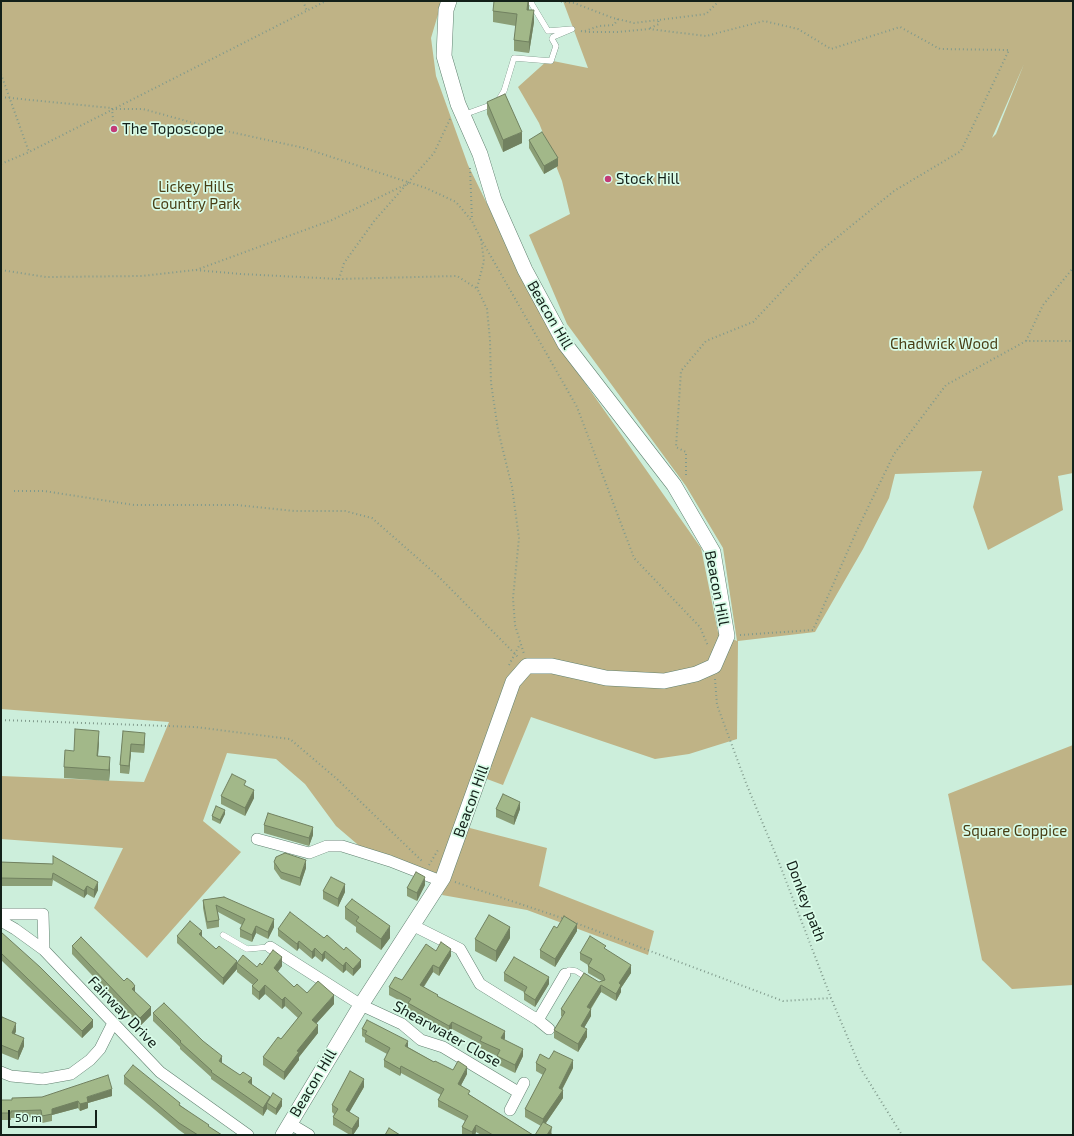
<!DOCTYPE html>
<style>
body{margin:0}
#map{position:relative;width:1074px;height:1136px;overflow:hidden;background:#cceedb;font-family:"Exo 2",sans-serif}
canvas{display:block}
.frame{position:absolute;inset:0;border:2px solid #132019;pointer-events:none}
.scale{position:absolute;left:8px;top:1110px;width:89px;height:18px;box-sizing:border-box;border:2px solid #132019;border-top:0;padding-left:5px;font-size:12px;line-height:14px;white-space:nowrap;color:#132019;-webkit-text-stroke:3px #d9fce8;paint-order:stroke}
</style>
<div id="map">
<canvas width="1074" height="1136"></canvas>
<div class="frame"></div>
<div class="scale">50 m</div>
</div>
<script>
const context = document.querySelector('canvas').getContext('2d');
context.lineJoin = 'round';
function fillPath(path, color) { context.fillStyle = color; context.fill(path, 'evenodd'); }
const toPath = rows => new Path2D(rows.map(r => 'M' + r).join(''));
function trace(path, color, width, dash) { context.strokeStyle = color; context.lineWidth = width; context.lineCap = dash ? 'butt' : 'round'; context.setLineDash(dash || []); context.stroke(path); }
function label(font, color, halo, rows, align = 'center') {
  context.font = font + ' "Exo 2",sans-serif'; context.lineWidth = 3.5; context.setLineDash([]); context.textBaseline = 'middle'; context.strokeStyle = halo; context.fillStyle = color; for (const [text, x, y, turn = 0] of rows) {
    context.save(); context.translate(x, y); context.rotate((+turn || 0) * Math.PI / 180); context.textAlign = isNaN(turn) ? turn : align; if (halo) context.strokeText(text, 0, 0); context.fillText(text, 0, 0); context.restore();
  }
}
const green = toPath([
 [1,1,442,1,431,38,436,76,468,165,552,336,701,548,718,632,737,641,723,548,686,486,567,324,529,235,570,214,562,181,539,123,518,87,548,60,588,68,563,1,1073,1,1073,473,1058,476,1063,510,988,550,973,507,982,471,895,474,889,498,863,549,815,632,738,641,737,739,689,754,655,759,531,717,503,785,479,776,436,875,377,861,336,826,305,784,276,759,227,753,203,821,241,852,147,958,94,908,123,848,1,839,1,776,144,782,169,722,1,709],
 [1024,64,996,134,992,138],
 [1073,745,1073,985,1012,989,982,960,948,794],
 [466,827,547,848,539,886,654,931,648,955,527,910,442,895,460,849]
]);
const path = toPath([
 [303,1,307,11],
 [557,1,574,3,613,18,634,23,658,20],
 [650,28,659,24,658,20,706,14,719,1],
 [581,31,588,32,617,32,649,29,706,36,764,21,798,29,831,49,900,27,940,49,1009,50,961,151,894,191,818,253,753,322,706,341,681,371,676,447,686,452,686,478],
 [585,31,599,26,614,25,618,19],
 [1,74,29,152],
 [1,97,111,108],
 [450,119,434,153,375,220,344,263,339,279,457,276,476,288],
 [114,129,112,109,143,109,212,128,304,148,426,188,456,202,472,221,481,239,484,261,477,288,487,309,490,340,491,383,498,430,512,487,519,538,513,598,515,625,524,654],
 [1,164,29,152,326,1],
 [470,168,472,220],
 [481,239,577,407,634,558,700,627,708,646],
 [1,270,46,277,142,276,195,270,241,274,339,279],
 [196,270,332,220,409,183],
 [1026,341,1043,305,1073,268],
 [14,491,44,491,134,505,237,505,294,511,345,511,372,518,439,577,518,657],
 [740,635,813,630,857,530,894,454,946,385,1026,341,1073,341],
 [509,665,520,644],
 [715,679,717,705,746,783,778,860,831,998,861,1069,902,1135],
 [1,720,195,727,290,739,337,779,423,862],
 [429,865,438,850],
 [455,882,565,919],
 [573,922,783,1001,831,998]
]);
const lane = toPath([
 [463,115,488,106,498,101,504,91,514,58,551,61,556,46,552,39,553,37,572,29,548,31,530,1],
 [223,935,247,949,270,947],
 [565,974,569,970,576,971,587,978]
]);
const street = toPath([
 [257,839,309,853,327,846,342,846,390,861,441,881],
 [1,914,43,914,44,950,160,1072,248,1135],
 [1,921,15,929,44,950],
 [412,925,460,949,480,984,538,1020,549,1029],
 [270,947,361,1005,402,1024,421,1040,443,1047,518,1092],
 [538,1020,565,974],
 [1,1072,11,1076,43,1079,71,1074,90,1060,100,1049,113,1023],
 [510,1110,524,1083],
 [289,1123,309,1135]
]);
const secondary = toPath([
 [283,1135,361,1005,443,878,513,682,527,666,552,666,606,678,664,681,696,674,714,666,727,636,713,552,674,485,565,344,525,270,494,200,480,154,458,104,444,56,446,10,449,1]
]);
const wall = toPath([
 [529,1,529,10,534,22,529,53,514,51,514,40,516,26,493,22,493,11],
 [487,102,522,143,503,152,487,114],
 [529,140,558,166,544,174,529,148],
 [123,731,145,740,144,753,131,752,129,774,120,773,120,765],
 [99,742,98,756,110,769,109,781,64,778,64,767,74,751],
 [246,786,254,798,245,816,221,804,221,796],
 [496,809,520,809,514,825,496,817],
 [225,814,220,824,212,820,212,816],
 [264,825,313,835,309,846,264,833],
 [1,862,53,864,98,890,94,898,87,894,84,898,53,880,52,886,1,886],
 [274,862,306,868,300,886,281,879,274,869],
 [425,885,417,901,407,896,407,888],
 [323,891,345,892,338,907,323,899],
 [224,897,274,927,268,939,256,933,252,942,240,937,240,929,242,925,218,912,219,920,219,927,207,929,203,908,203,900],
 [345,907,390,938,381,950,356,932,356,927,345,919],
 [557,928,577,931,555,967,540,958,540,950],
 [278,929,361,967,353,976,346,970,343,973,325,958,322,962,315,956,312,959,299,948,297,951,278,936],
 [1,932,93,1027,82,1038,1,960],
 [177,936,202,937,216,949,237,963,257,967,262,965,282,966,277,972,294,987,307,993,334,1004,316,1024,318,1033,299,1057,299,1060,284,1080,263,1065,263,1057,281,1039,298,1018,285,1006,282,1009,265,994,259,1000,252,994,252,986,253,985,237,972,237,969,223,985,177,943],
 [510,938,496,962,475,951,475,939],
 [72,946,135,992,151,1015,140,1026,72,954],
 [606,949,631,973,621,988,621,992,616,1001,601,992,591,1009,591,1016,584,1028,587,1037,578,1052,554,1038,554,1030,562,1017,561,1016,561,1009,599,982,602,981,588,973,588,965,580,960,580,953],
 [436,951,451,956,439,976,433,972,424,987,438,997,505,1038,504,1040,523,1056,515,1073,497,1064,497,1056,480,1048,480,1044,452,1029,449,1034,408,1010,408,1005,389,995,389,987,402,980],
 [504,973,549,984,535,1007,524,1000,524,992,504,981],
 [153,1013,282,1106,276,1115,267,1109,263,1116,211,1079,211,1077,180,1049,180,1047,153,1021],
 [1,1021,16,1031,15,1034,24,1046,18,1060,1,1053],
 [362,1029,408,1047,434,1062,453,1070,467,1074,461,1085,470,1095,533,1135,481,1135,476,1132,475,1135,464,1135,462,1134,462,1127,465,1121,438,1107,438,1100,441,1095,401,1073,400,1076,384,1067,384,1060,387,1054,365,1042,365,1038,362,1036],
 [549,1059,573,1068,562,1090,563,1098,546,1123,552,1134,551,1135,535,1135,541,1126,525,1117,525,1109,543,1075,536,1071,536,1063],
 [124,1076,180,1105,209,1127,222,1135,186,1135,179,1130,124,1084],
 [364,1087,349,1112,359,1126,353,1135,350,1135,333,1125,333,1117,334,1114,332,1112,332,1105],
 [112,1096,88,1103,88,1108,80,1111,78,1108,52,1115,52,1121,42,1123,41,1117,11,1118,11,1120,1,1120,1,1100,12,1100]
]);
const shadedWall = toPath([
 [528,1,529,1,529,8,527,21,527,10],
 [534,10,534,22,529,53,529,42],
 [522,132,522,143,503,152,503,140],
 [558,158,558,166,544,174,544,166],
 [99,731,99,742,97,768,97,756],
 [145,733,145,740,144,753,144,745],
 [131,744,131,752,129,774,129,766],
 [110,757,110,769,109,781,109,770],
 [254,790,254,798,245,816,245,808],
 [520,802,520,809,514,825,514,817],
 [225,810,225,814,220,824,220,820],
 [313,827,313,835,309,846,309,838],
 [306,860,306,868,300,886,300,878],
 [425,877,425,885,417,901,417,893],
 [98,882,98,890,94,898,94,890],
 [345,884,345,892,338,907,338,899],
 [87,886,87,894,84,898,84,891],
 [274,919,274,927,268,939,268,932],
 [577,924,577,931,555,967,555,959],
 [256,926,256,933,252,942,252,935],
 [390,926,390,938,381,950,381,939],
 [510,927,510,938,496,962,496,951],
 [202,931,202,938,199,934],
 [299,941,299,948,297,951,297,944],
 [315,948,315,956,312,959,312,952],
 [451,949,451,956,439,976,439,968],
 [325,951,325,958,322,962,322,955],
 [282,957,282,966,274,977,274,968],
 [361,960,361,967,353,976,353,969],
 [237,961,237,969,223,985,223,978],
 [346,962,346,970,343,973,343,966],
 [433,965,433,972,420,992,420,985],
 [631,965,631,973,621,988,621,992,616,1001,616,994,619,983],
 [549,977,549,984,535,1007,535,1000],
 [265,985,265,994,259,1000,259,992],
 [601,985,601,992,587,1014,587,1007],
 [135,986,135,994,132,989],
 [334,995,334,1004,312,1028,312,1020],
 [285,997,285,1006,282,1009,282,1000],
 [151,1007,151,1015,140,1026,140,1018],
 [591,1009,591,1016,581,1033,581,1026],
 [93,1020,93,1027,82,1038,82,1031],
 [452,1022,452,1029,449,1034,449,1026],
 [16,1023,16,1031,12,1041,12,1033],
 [318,1025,318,1033,299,1057,299,1060,284,1080,284,1072,297,1051],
 [587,1029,587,1037,578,1052,578,1044],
 [505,1031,505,1038,501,1046,501,1038],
 [24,1038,24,1046,18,1060,18,1052],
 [408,1041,408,1049,405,1046],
 [523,1049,523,1056,515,1073,515,1065],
 [222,1056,222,1064,219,1061],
 [573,1060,573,1068,559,1095,559,1088],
 [401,1066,401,1073,400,1076,400,1069],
 [467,1067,467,1074,458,1091,458,1084],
 [252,1078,252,1085,248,1082],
 [364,1079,364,1087,346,1118,346,1110],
 [112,1089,112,1096,88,1103,88,1108,80,1111,80,1104,87,1097],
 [563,1090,563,1098,543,1127,543,1119],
 [270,1097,267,1103,267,1109,263,1116,263,1108],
 [282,1099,282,1106,276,1115,276,1109],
 [78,1101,78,1108,52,1115,52,1109],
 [359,1118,359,1126,353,1135,352,1135,352,1129],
 [476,1125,476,1132,475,1135,472,1135,472,1132],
 [552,1127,551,1135,547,1135]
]);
const building = toPath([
 [494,1,528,1,527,10,534,10,529,42,514,40,517,14,493,11,494,1],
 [505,94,522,132,503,140,487,102,505,94],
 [542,132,558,158,544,166,529,140,542,132],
 [75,729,99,731,97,756,110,757,109,770,64,767,65,750,74,751,75,729],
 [123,731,145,733,144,745,131,744,129,766,120,765,123,731],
 [232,774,246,781,244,785,254,790,245,808,221,796,232,774],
 [503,794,520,802,514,817,496,809,503,794],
 [216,806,225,810,220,820,212,816,216,806],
 [268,813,313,827,309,838,264,825,268,813],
 [285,853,306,860,300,878,281,872,274,862,276,857,285,853],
 [53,856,98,882,94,890,87,886,84,891,53,873,52,879,1,878,1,862,53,864,53,856],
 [416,872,425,877,417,893,407,888,416,872],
 [331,877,345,884,338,899,323,891,331,877],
 [224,897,274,919,268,932,256,926,252,935,240,929,245,919,216,905,219,920,207,922,203,900,224,897],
 [352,899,390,926,381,939,356,921,359,917,345,907,352,899],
 [290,912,324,938,327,935,344,950,346,947,361,960,353,969,346,962,343,966,325,951,322,955,315,948,312,952,299,941,297,944,278,929,290,912],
 [489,915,510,927,496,951,475,939,489,915],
 [564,916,577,924,555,959,540,950,554,926,557,928,564,916],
 [190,921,202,931,199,934,216,949,219,946,237,961,223,978,177,936,190,921],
 [1,932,40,967,93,1020,82,1031,1,953,1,932],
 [590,936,606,946,604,948,631,965,619,983,621,985,616,994,601,985,587,1007,591,1009,581,1026,587,1029,578,1044,554,1030,565,1012,561,1009,584,973,599,982,605,980,603,975,588,966,592,959,580,953,590,936],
 [81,937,124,981,127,978,132,982,135,986,132,989,151,1007,140,1018,72,946,81,937],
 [441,942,451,949,439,968,433,965,420,985,438,995,437,996,505,1031,501,1038,523,1049,515,1065,497,1056,500,1050,480,1041,482,1037,452,1022,449,1026,408,1003,411,999,389,987,395,977,402,980,426,944,436,951,441,942],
 [273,950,282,957,274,968,294,987,297,984,307,993,318,981,334,995,312,1020,318,1025,297,1051,299,1052,284,1072,263,1057,278,1037,281,1039,302,1013,285,997,282,1000,265,985,259,992,252,986,258,980,237,963,243,955,257,967,260,963,262,965,273,950],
 [514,957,549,977,535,1000,524,993,527,987,504,973,514,957],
 [164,1003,203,1041,222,1056,219,1061,240,1075,243,1072,252,1078,248,1082,270,1097,263,1108,211,1072,212,1071,180,1042,181,1041,153,1013,164,1003],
 [2,1017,16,1023,12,1033,24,1038,18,1052,1,1045,1,1021,2,1017],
 [367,1020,408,1041,405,1046,434,1062,435,1061,453,1070,458,1061,467,1067,458,1084,470,1091,468,1094,533,1135,493,1135,476,1125,472,1132,462,1127,468,1116,438,1100,444,1089,401,1066,400,1069,384,1060,390,1048,365,1034,367,1031,362,1029,367,1020],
 [554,1051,573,1060,559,1088,563,1090,543,1119,525,1109,546,1069,536,1063,540,1054,549,1059,554,1051],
 [133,1065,180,1103,179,1105,209,1125,208,1126,222,1135,198,1135,179,1123,124,1076,133,1065],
 [350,1071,364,1079,346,1110,359,1118,352,1129,333,1117,338,1109,332,1105,350,1071],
 [108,1075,112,1089,87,1097,88,1102,80,1104,78,1101,52,1109,52,1114,42,1116,41,1110,11,1111,11,1113,1,1113,1,1100,12,1100,12,1098,42,1097,108,1075],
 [273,1093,282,1099,276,1109,267,1103,273,1093],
 [543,1122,552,1127,547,1135,535,1135,543,1122],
 [389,1128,400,1135,385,1135,389,1128]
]);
const markers = [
 [114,129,4,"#c33b78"],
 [608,179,4,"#c33b78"]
];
const poiNames = [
 ["The Toposcope",122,129],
 ["Stock Hill",616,179]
];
const parkNames = [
 ["Lickey Hills",196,187],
 ["Country Park",196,204],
 ["Chadwick Wood",944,344],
 ["Square Coppice",1015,831]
];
const streetNames = [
 ["Beacon Hill",550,315,60],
 ["Beacon Hill",717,588,79],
 ["Beacon Hill",471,801,-70],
 ["Donkey path",806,901,69],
 ["Fairway Drive",123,1012,46],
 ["Shearwater Close",447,1034,29],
 ["Beacon Hill",313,1083,-59]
];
fillPath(green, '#bfb386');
trace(lane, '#618170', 6);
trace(street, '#618170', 12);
trace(secondary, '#618170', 16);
trace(path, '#809a8c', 2, [1, 3]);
trace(lane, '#fff', 5.5);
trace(street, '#fff', 11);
trace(secondary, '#fff', 15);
fillPath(wall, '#8b9e76');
fillPath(shadedWall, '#718160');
fillPath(building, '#a2b889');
trace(building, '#718160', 1);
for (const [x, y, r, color] of markers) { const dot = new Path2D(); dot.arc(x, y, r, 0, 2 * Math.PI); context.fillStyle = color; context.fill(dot); trace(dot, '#d9fce8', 1.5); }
label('15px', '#132019', '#d9fce8', poiNames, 'left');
label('15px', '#483e15', '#d9fce8', parkNames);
label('15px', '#132019', '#d9fce8', streetNames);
</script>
